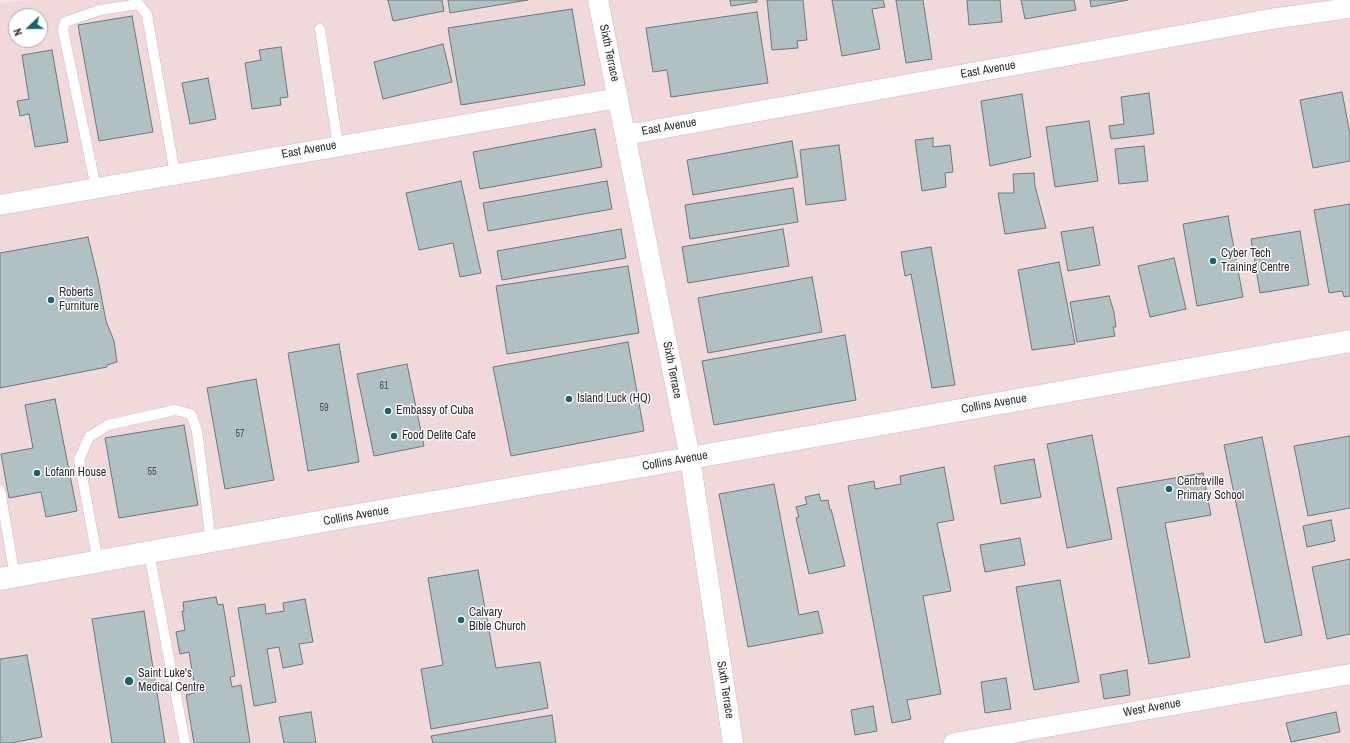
<!DOCTYPE html>
<style>
body{margin:0}
#map{position:relative;width:1350px;height:743px;overflow:hidden;background:#f4e5e7;font-family:"Archivo Narrow",sans-serif}
canvas{display:block}
.north{position:absolute;left:8px;top:8px;width:40px;height:40px;box-sizing:border-box;background:#fff;border:1px solid #acaaaa;border-radius:50%;rotate:248deg;font-size:11px;font-weight:700;line-height:16px;text-align:center;color:#302a2b}
.north::after{content:'';display:block;margin:auto;width:14px;height:18px;background:#17646d;clip-path:polygon(50% 0,100% 100%,50% 72%,0 100%)}
</style>
<div id="map">
<canvas width="1350" height="743"></canvas>
<div class="north">N</div>
</div>
<script>
const context = document.querySelector('canvas').getContext('2d');
context.lineJoin = 'round';
function fillPath(path, color) { context.fillStyle = color; context.fill(path, 'evenodd'); }
const toPath = rows => new Path2D(rows.map(r => 'M' + r).join(''));
function trace(path, color, width, dash) { context.strokeStyle = color; context.lineWidth = width; context.lineCap = dash ? 'butt' : 'round'; context.setLineDash(dash || []); context.stroke(path); }
function label(font, color, halo, rows, align = 'center') {
  context.font = font + ' "Archivo Narrow",sans-serif'; context.lineWidth = 3; context.setLineDash([]); context.textBaseline = 'middle'; context.strokeStyle = halo; context.fillStyle = color; for (const [text, x, y, turn = 0] of rows) {
    context.save(); context.translate(x, y); context.rotate((+turn || 0) * Math.PI / 180); context.textAlign = isNaN(turn) ? turn : align; if (halo) context.strokeText(text, 0, 0); context.fillText(text, 0, 0); context.restore();
  }
}
const built = toPath([
 [28,0,1350,0,1350,743,0,743,0,3],
 [16,16,40,16,40,40,16,40]
]);
const building = toPath([
 [388,0,442,0,444,11,393,21,388,0],
 [448,0,528,0,450,13,448,0],
 [730,0,757,0,757,2,731,6,730,0],
 [767,0,803,0,807,40,797,41,798,48,772,50,767,0],
 [832,0,883,0,885,7,872,9,880,49,842,56,832,0],
 [896,0,923,0,932,59,906,63,896,0],
 [967,0,1000,0,1002,22,969,25,967,0],
 [1021,0,1074,0,1076,10,1025,19,1021,0],
 [1090,0,1128,0,1091,7,1090,0],
 [572,9,585,85,461,105,448,28,572,9],
 [757,12,768,83,671,97,667,70,653,72,646,28,757,12],
 [132,16,153,132,99,141,78,25,132,16],
 [443,44,452,82,383,99,374,62,443,44],
 [281,47,288,97,280,98,281,105,252,109,245,63,261,60,259,50,281,47],
 [52,50,68,142,35,147,29,114,20,116,17,101,29,99,22,55,52,50],
 [208,78,216,119,190,124,182,83,208,78],
 [1342,92,1350,134,1350,161,1313,168,1300,100,1342,92],
 [1149,93,1154,134,1111,139,1109,126,1124,124,1121,97,1149,93],
 [1022,94,1031,157,990,166,981,101,1022,94],
 [1089,121,1098,181,1055,187,1046,127,1089,121],
 [595,129,602,167,480,189,473,152,595,129],
 [933,138,933,147,950,145,953,172,945,173,946,187,922,191,915,140,933,138],
 [792,141,798,177,693,195,687,160,792,141],
 [839,145,846,200,806,205,800,150,839,145],
 [1144,146,1148,181,1119,184,1115,149,1144,146],
 [1034,173,1035,186,1046,228,1005,234,998,193,1014,193,1013,174,1034,173],
 [461,181,481,273,460,277,453,243,419,250,406,193,461,181],
 [607,181,612,209,488,231,483,203,607,181],
 [793,188,798,222,690,239,685,205,793,188],
 [1350,204,1350,296,1344,297,1342,291,1329,293,1314,210,1350,204],
 [1228,216,1243,297,1197,306,1183,224,1228,216],
 [1093,227,1100,265,1068,271,1061,232,1093,227],
 [621,229,626,258,502,280,497,251,621,229],
 [783,229,789,266,688,283,682,247,783,229],
 [1300,231,1309,285,1260,293,1251,239,1300,231],
 [88,237,98,279,106,321,114,341,117,362,107,365,107,367,0,388,0,253,88,237],
 [931,247,955,385,932,388,911,274,905,276,901,252,931,247],
 [1174,258,1186,309,1150,317,1138,266,1174,258],
 [1059,262,1075,344,1032,350,1018,270,1059,262],
 [628,266,639,333,507,354,496,286,628,266],
 [812,277,822,332,708,353,698,298,812,277],
 [1109,296,1114,312,1116,327,1113,327,1115,336,1077,342,1070,302,1109,296],
 [845,335,856,400,714,425,702,361,845,335],
 [628,342,644,431,511,456,493,367,628,342],
 [339,344,359,462,308,471,288,353,339,344],
 [407,364,424,446,374,456,357,374,407,364],
 [256,379,274,480,225,489,207,388,256,379],
 [55,399,77,511,46,517,41,492,9,498,1,454,33,448,25,405,55,399],
 [184,425,198,505,119,518,105,438,184,425],
 [1092,435,1112,539,1067,548,1047,444,1092,435],
 [1350,436,1350,508,1308,516,1294,446,1350,436],
 [1262,437,1302,635,1265,643,1224,445,1262,437],
 [1034,459,1041,497,1001,504,994,466,1034,459],
 [944,467,954,520,937,523,951,591,923,596,941,694,907,700,911,719,892,723,848,486,874,481,875,489,901,484,900,476,944,467],
 [1203,473,1211,515,1165,523,1190,657,1149,664,1117,488,1203,473],
 [774,484,799,615,818,611,823,633,748,647,719,494,774,484],
 [819,494,821,501,828,500,830,510,831,509,845,566,809,574,796,518,799,517,796,507,807,504,805,497,819,494],
 [1331,520,1335,541,1307,547,1303,526,1331,520],
 [1020,538,1025,565,985,572,980,545,1020,538],
 [1350,559,1350,634,1327,639,1312,567,1350,559],
 [478,570,496,668,540,662,548,708,431,729,421,669,443,665,428,578,478,570],
 [1060,580,1079,682,1034,690,1016,587,1060,580],
 [216,597,218,605,223,604,235,676,230,677,232,687,241,685,250,743,194,743,186,695,198,692,197,682,194,683,189,652,180,654,176,632,185,630,182,611,184,611,183,602,216,597],
 [305,599,313,642,299,644,303,664,283,668,279,647,267,649,276,702,254,706,238,608,265,604,266,614,284,611,283,603,305,599],
 [144,611,165,743,112,743,92,619,144,611],
 [27,655,42,737,11,743,0,743,0,659,27,655],
 [1127,670,1130,695,1104,699,1100,675,1127,670],
 [1006,678,1011,709,985,713,981,682,1006,678],
 [873,706,877,731,855,735,851,710,873,706],
 [311,712,316,743,284,743,279,717,311,712],
 [1336,712,1340,732,1291,742,1286,723,1336,712],
 [552,715,556,743,433,743,431,736,552,715]
]);
const service = toPath([
 [320,29,338,145],
 [96,188,63,30,65,22,100,10,139,4,147,15,175,174],
 [0,490,15,577],
 [149,553,185,743],
 [98,562,79,460,89,437,108,425,175,410,191,414,197,431,211,542]
]);
const minor = toPath([
 [598,0,690,458,733,743],
 [626,135,1271,19,1350,8],
 [0,205,618,98],
 [954,743,1350,674]
]);
const tertiary = toPath([
 [0,579,346,517,690,458,1350,341]
]);
const markers = [
 [1213,261,4,"#17646d"],
 [51,300,4,"#17646d"],
 [569,399,4,"#17646d"],
 [388,411,4,"#17646d"],
 [394,436,4,"#17646d"],
 [37,473,4,"#17646d"],
 [1169,489,4,"#17646d"],
 [461,620,4,"#17646d"],
 [129,681,5,"#17646d"]
];
const numberNames = [
 ["61",384,386],
 ["59",324,408],
 ["57",240,434],
 ["55",152,472]
];
const streetNames = [
 ["Sixth Terrace",609,53,78],
 ["East Avenue",988,70,-10],
 ["East Avenue",669,127,-10],
 ["East Avenue",309,150,-10],
 ["Sixth Terrace",672,370,79],
 ["Collins Avenue",994,404,-10],
 ["Collins Avenue",675,461,-10],
 ["Collins Avenue",356,516,-10],
 ["Sixth Terrace",725,690,81],
 ["West Avenue",1152,708,-10]
];
const poiNames = [
 ["Cyber Tech",1221,254],
 ["Training Centre",1221,268],
 ["Roberts",59,293],
 ["Furniture",59,307],
 ["Island Luck (HQ)",577,399],
 ["Embassy of Cuba",396,411],
 ["Food Delite Cafe",402,436],
 ["Lofann House",45,473],
 ["Centreville",1177,482],
 ["Primary School",1177,496],
 ["Calvary",469,613],
 ["Bible Church",469,627],
 ["Saint Luke's",138,674],
 ["Medical Centre",138,688]
];
fillPath(built, '#f0d8db');
fillPath(building, '#b1c1c3');
trace(building, '#6c7a7c', 1);
trace(service, '#cbbcbe', 11);
trace(minor, '#cbbcbe', 21);
trace(tertiary, '#cbbcbe', 23);
trace(service, '#fff', 10);
trace(minor, '#fff', 20);
trace(tertiary, '#fff', 22);
for (const [x, y, r, color] of markers) { const dot = new Path2D(); dot.arc(x, y, r, 0, 2 * Math.PI); context.fillStyle = color; context.fill(dot); trace(dot, '#fff', 1.5); }
label('10px', '#505051', null, numberNames);
label('12px', '#302a2b', '#fff', streetNames);
label('12px', '#302a2b', '#fff', poiNames, 'left');
</script>
